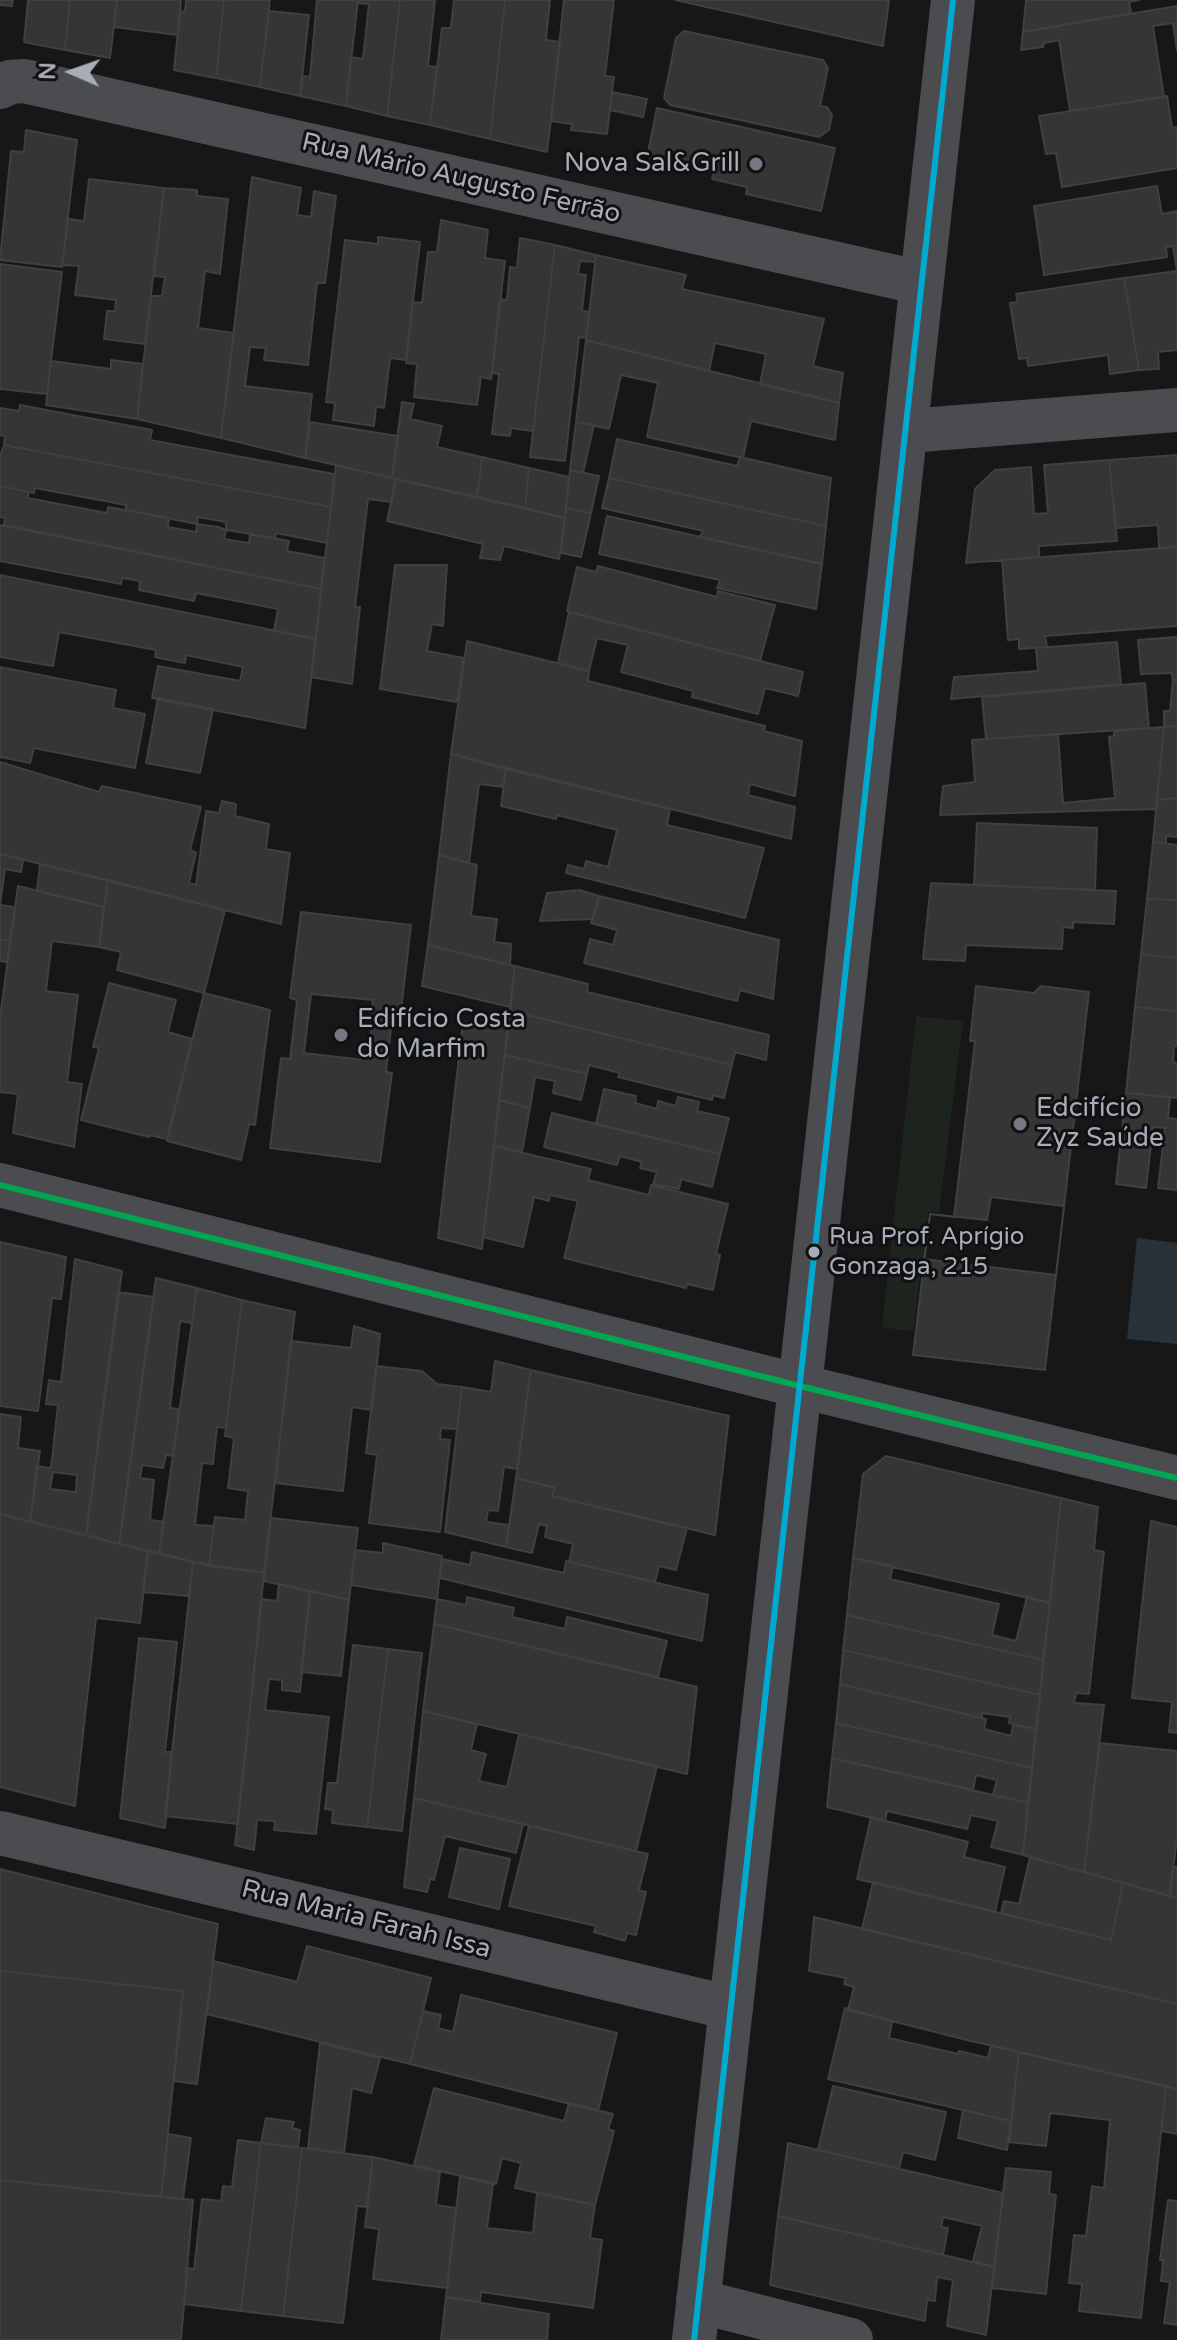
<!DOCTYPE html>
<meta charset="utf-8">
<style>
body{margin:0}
#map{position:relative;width:1177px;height:2340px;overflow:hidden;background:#171717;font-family:"Varela Round",sans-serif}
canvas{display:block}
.north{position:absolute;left:32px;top:32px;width:80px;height:80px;-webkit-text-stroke:6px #111113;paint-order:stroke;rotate:272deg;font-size:22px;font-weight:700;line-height:32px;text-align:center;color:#a8adb8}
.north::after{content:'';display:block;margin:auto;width:28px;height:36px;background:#a8adb8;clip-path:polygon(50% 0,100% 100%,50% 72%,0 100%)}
</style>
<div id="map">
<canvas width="1177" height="2340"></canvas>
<div class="north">N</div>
</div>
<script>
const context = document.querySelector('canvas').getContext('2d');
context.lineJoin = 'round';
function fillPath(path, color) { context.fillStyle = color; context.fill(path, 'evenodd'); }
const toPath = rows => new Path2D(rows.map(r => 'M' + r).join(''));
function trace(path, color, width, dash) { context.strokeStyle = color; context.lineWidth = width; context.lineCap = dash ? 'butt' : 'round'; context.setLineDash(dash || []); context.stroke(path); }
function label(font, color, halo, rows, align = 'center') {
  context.font = font + ' "Varela Round",sans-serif'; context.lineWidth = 6; context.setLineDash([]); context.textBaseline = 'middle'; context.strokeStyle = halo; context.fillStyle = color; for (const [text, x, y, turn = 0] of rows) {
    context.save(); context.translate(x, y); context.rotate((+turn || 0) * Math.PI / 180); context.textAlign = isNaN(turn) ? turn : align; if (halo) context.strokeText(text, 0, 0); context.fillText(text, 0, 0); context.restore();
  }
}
const green = toPath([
 [916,1016,963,1021,939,1212,928,1212,913,1332,882,1327]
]);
const water = toPath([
 [1137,1238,1177,1243,1177,1344,1127,1339]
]);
const building = toPath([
 [0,0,13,0,12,6,0,5,0,0],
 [28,0,70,0,65,50,24,42,28,0],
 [70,0,117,0,110,58,65,50,70,0],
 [117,0,181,0,178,35,114,27,117,0],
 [186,0,224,0,216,78,174,70,180,11,185,12,186,0],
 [224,0,270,0,260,87,216,78,224,0],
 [317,0,358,0,346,106,300,96,303,76,310,77,317,0],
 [358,0,400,0,387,116,346,106,351,57,363,59,369,4,358,3,358,0],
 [400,0,435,0,428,66,437,67,430,125,387,116,400,0],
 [454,0,505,0,490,139,430,125,442,28,451,28,454,0],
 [505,0,550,0,546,40,560,42,547,152,490,139,505,0],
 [564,0,614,0,605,76,614,77,607,134,571,130,572,124,551,121,564,0],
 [675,0,883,0,889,1,883,46,675,0],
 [1026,0,1139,0,1129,2,1131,13,1023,32,1026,0],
 [1177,6,1177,50,1173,23,1153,26,1164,97,1070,111,1059,40,1044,43,1043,47,1021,50,1023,32,1177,6],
 [269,11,309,15,300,96,260,87,269,11],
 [684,31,823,60,828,68,820,106,827,107,832,115,829,130,819,137,670,105,664,98,676,38,684,31],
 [612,92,647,99,643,117,610,110,612,92],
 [1167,96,1172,128,1177,127,1177,168,1062,187,1056,153,1046,154,1039,116,1167,96],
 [657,108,835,148,821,211,746,194,747,187,712,179,714,172,647,157,657,108],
 [26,130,77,140,62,267,0,260,11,151,24,152,26,130],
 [252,177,301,188,297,215,311,217,314,191,336,196,325,283,317,283,308,365,264,360,266,348,250,347,245,386,312,394,305,458,221,438,252,177],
 [89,179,164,188,145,344,104,339,107,311,115,311,116,300,75,295,79,266,62,265,68,219,84,221,89,179],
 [1157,186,1162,214,1177,211,1177,271,1173,246,1166,247,1167,257,1044,275,1034,206,1157,186],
 [164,188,197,190,197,196,228,199,220,274,205,271,198,328,234,333,221,438,137,419,151,296,162,296,165,277,154,276,164,188],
 [441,220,488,230,485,258,505,261,492,373,491,379,481,377,477,405,414,397,417,364,406,363,413,302,422,303,428,252,437,252,441,220],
 [378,237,420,242,406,360,390,358,384,408,376,406,374,426,333,420,335,403,326,402,345,240,378,244,378,237],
 [520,238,555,245,533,431,511,428,510,436,492,434,499,374,492,373,500,299,507,300,510,267,517,268,520,238],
 [555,245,596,255,595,262,580,261,578,274,586,275,582,311,589,312,586,338,579,337,565,461,530,457,555,245],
 [596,255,686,275,682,289,824,319,813,366,843,373,839,403,760,384,766,354,715,343,709,371,586,340,596,255],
 [0,264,62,272,47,394,0,389,0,264],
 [1177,271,1177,350,1158,352,1159,369,1139,370,1124,278,1177,271],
 [1124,278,1139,370,1110,374,1108,355,1028,366,1027,358,1019,359,1010,303,1018,302,1016,294,1124,278],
 [586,340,839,403,835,440,751,421,743,458,647,437,658,383,621,375,609,429,576,422,586,340],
 [111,360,143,364,137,419,46,405,51,361,111,369,111,360],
 [402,402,414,404,410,419,442,426,437,447,482,457,477,497,392,478,402,402],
 [20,405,152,430,150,440,334,474,331,507,4,445,5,436,0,435,0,408,19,411,20,405],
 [310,422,398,436,392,478,305,458,310,422],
 [576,422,594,425,583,473,570,470,576,422],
 [617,439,737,466,740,457,831,478,826,526,609,478,617,439],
 [4,445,331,507,327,543,276,533,275,538,226,530,226,522,198,517,197,524,126,510,126,505,35,488,34,493,0,486,0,456,4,445],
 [1177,455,1177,547,1159,548,1158,525,1116,528,1109,460,1177,455],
 [482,457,529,468,525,508,477,497,482,457],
 [1109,460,1117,541,1039,546,1039,557,966,563,975,489,995,470,1031,467,1034,514,1048,513,1044,465,1109,460],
 [336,465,396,479,392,502,368,499,355,607,360,607,352,684,311,677,336,465],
 [529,468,569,477,565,518,525,508,529,468],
 [570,470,599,476,591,513,566,508,570,470],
 [609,478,826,526,822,564,700,537,703,531,602,508,609,478],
 [396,479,565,518,559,559,504,546,500,560,480,558,483,544,387,521,396,479],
 [0,486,29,492,27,498,107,513,108,507,169,518,168,527,196,532,197,524,218,527,226,530,224,539,249,543,250,534,289,541,287,551,325,558,321,589,4,525,5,518,0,517,0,486],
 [566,508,591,513,581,557,561,553,566,508],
 [607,516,822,564,816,609,717,588,720,580,599,554,607,516],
 [0,525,321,589,316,639,274,631,278,609,196,593,194,601,139,590,140,581,122,578,121,584,0,561,0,525],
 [1177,547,1177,626,1045,636,1047,647,1019,649,1019,639,1008,640,1002,560,1177,547],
 [395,565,447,565,443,626,432,624,427,651,464,658,457,702,380,689,395,565],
 [598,566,717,597,718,591,775,605,760,661,567,611,577,567,596,572,598,566],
 [0,575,316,639,305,728,152,698,158,666,240,681,243,667,186,655,185,663,155,657,156,650,59,632,53,666,0,657,0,575],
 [569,612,803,672,798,696,765,688,758,714,692,697,693,691,621,672,628,645,597,638,589,671,558,663,569,612],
 [1177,637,1177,680,1173,680,1172,673,1141,674,1138,640,1177,637],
 [467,641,589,671,588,681,765,726,764,731,802,741,795,796,750,784,748,795,795,807,791,839,451,754,467,641],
 [1117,642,1121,684,951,699,954,677,1038,671,1036,648,1117,642],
 [0,667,116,690,113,708,145,714,135,768,34,748,30,763,0,757,0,667],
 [1173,680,1177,680,1177,726,1164,727,1164,711,1170,711,1173,680],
 [1145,683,1149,728,986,739,982,697,1145,683],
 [158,698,213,709,200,773,146,763,158,698],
 [1177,726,1177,798,1157,800,1164,727,1177,726],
 [1164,727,1156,809,940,815,943,786,975,782,972,740,1058,734,1063,803,1115,798,1109,737,1114,736,1114,731,1164,727],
 [451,754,506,769,503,787,479,784,469,863,439,855,451,754],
 [0,762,99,792,102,786,201,807,190,850,196,853,189,883,196,885,206,811,219,813,222,801,236,804,235,816,269,824,266,849,290,853,281,924,0,854,0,762],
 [506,769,670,809,667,825,764,848,745,918,566,873,568,865,584,869,586,861,608,867,617,830,557,815,556,819,501,806,506,769],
 [1177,798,1177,837,1166,836,1166,843,1153,842,1157,800,1177,798],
 [977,823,1097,828,1095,890,974,885,977,823],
 [1153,842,1177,845,1177,900,1147,899,1153,842],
 [0,854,23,859,21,872,5,869,0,905,15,907,10,941,0,939,0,854],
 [439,855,477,865,471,916,497,919,494,942,511,944,510,965,428,945,439,855],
 [40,864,108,880,104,907,37,891,40,864],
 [108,880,225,910,204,993,117,970,121,952,99,947,108,880],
 [931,883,1116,891,1114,924,1073,922,1073,928,1063,927,1062,949,966,945,965,961,923,959,931,883],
 [18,886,104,907,99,947,52,941,46,991,78,995,67,1082,82,1084,74,1147,13,1133,18,1094,0,1092,0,1017,18,886],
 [580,890,599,896,593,919,540,921,547,893,580,890],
 [599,896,779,940,773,999,740,990,737,1001,584,963,590,939,613,945,617,930,591,923,599,896],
 [1147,899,1177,900,1177,958,1141,954,1147,899],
 [301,912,411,925,401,1011,393,1011,386,1072,392,1073,380,1162,270,1148,281,1058,290,1059,297,1000,290,998,301,912],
 [0,939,10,941,7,962,0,961,0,939],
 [428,945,515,966,510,1007,422,986,428,945],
 [1141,954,1177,958,1177,1011,1135,1007,1141,954],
 [515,966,588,984,587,992,769,1035,766,1060,735,1052,732,1065,510,1011,515,966],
 [109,983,176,1000,168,1032,192,1039,167,1139,149,1135,149,1137,81,1120,99,1048,93,1047,109,983],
 [976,986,1034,993,1041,986,1089,992,1045,1370,913,1355,930,1214,954,1217,975,1041,970,1041,976,986],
 [204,993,270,1010,255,1125,249,1124,241,1160,167,1141,204,993],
 [311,994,373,1000,369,1025,372,1025,369,1053,365,1053,364,1060,304,1053,311,994],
 [1135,1007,1177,1011,1177,1046,1174,1046,1173,1062,1177,1063,1177,1098,1126,1093,1135,1007],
 [510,1011,732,1065,724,1098,713,1095,712,1100,618,1077,620,1073,589,1065,587,1074,505,1055,510,1011],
 [463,1022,508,1027,482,1249,438,1238,463,1022],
 [505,1055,587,1074,581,1100,553,1093,555,1081,535,1077,530,1108,499,1100,505,1055],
 [604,1089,636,1096,635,1103,657,1109,658,1101,676,1106,678,1097,699,1102,697,1111,729,1118,720,1154,596,1124,604,1089],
 [1126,1093,1170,1097,1168,1118,1177,1119,1177,1190,1158,1188,1165,1128,1153,1127,1146,1188,1116,1184,1126,1093],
 [499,1100,530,1108,522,1152,494,1146,499,1100],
 [552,1113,720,1154,712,1187,681,1179,679,1189,653,1184,657,1172,640,1168,642,1162,620,1156,617,1165,544,1147,552,1113],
 [494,1146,591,1169,588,1180,649,1195,651,1185,728,1204,716,1254,720,1255,713,1290,687,1284,686,1288,564,1258,578,1201,550,1195,549,1201,534,1197,523,1247,483,1237,494,1146],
 [991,1197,1064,1206,1056,1275,924,1259,930,1214,987,1220,991,1197],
 [0,1242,66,1257,61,1299,52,1298,38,1411,0,1406,0,1242],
 [75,1259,122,1271,86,1535,30,1522,37,1466,51,1468,58,1405,46,1404,49,1380,61,1382,75,1259],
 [53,1472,77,1475,76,1492,50,1489,53,1472],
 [156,1278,197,1288,192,1323,180,1321,170,1408,179,1409,173,1456,166,1455,163,1468,142,1465,140,1478,154,1480,150,1520,164,1522,159,1553,119,1544,156,1278],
 [197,1288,242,1300,226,1428,217,1427,213,1464,202,1463,195,1525,214,1526,209,1566,159,1553,197,1288],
 [118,1292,154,1297,119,1544,86,1535,118,1292],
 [242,1300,295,1312,264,1573,209,1566,215,1517,245,1520,248,1491,228,1488,234,1438,225,1436,242,1300],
 [354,1326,380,1334,372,1410,352,1407,343,1491,275,1483,291,1341,351,1348,354,1326],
 [495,1361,531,1370,517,1469,504,1467,498,1511,488,1510,486,1522,509,1525,506,1547,445,1532,462,1387,491,1392,495,1361],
 [376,1366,422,1371,437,1384,462,1387,457,1429,441,1428,440,1439,450,1440,440,1532,369,1523,377,1455,366,1453,376,1366],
 [531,1370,729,1416,715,1535,552,1496,555,1488,516,1478,531,1370],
 [0,1414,21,1417,18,1448,40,1451,30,1522,0,1514,0,1414],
 [886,1456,1061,1498,1050,1603,853,1558,863,1474,886,1456],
 [516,1478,555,1488,552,1496,687,1528,676,1570,659,1566,655,1582,569,1562,573,1544,545,1537,547,1526,539,1524,532,1553,506,1547,516,1478],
 [1061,1498,1098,1507,1094,1550,1104,1552,1089,1694,1076,1693,1074,1703,1104,1705,1084,1872,1023,1855,1061,1498],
 [0,1514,148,1551,140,1623,96,1618,75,1806,0,1787,0,1514],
 [271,1518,358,1528,349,1600,264,1581,271,1518],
 [1151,1521,1177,1527,1177,1733,1169,1732,1172,1702,1132,1698,1151,1521],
 [383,1543,442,1556,437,1599,351,1585,355,1550,383,1553,383,1543],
 [148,1551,193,1562,189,1596,143,1592,148,1551],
 [472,1552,564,1573,566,1561,708,1595,702,1641,440,1578,442,1559,470,1565,472,1552],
 [853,1558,893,1566,890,1579,999,1604,992,1635,1016,1641,1027,1597,1050,1603,1043,1660,847,1615,853,1558],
 [193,1562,264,1573,238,1824,165,1816,193,1562],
 [279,1584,310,1591,300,1692,282,1690,282,1680,269,1679,265,1710,329,1717,316,1834,274,1830,275,1821,257,1820,254,1850,235,1845,262,1599,277,1601,279,1584],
 [310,1591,349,1600,341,1676,301,1672,310,1591],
 [467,1597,514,1608,512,1617,565,1629,567,1617,667,1641,658,1677,434,1624,437,1599,466,1605,467,1597],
 [847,1615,1043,1660,1040,1695,843,1650,847,1615],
 [434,1624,697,1687,687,1774,423,1711,434,1624],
 [139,1638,177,1642,165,1752,172,1752,165,1828,120,1818,139,1638],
 [353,1645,388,1649,367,1827,332,1823,333,1810,325,1809,328,1783,337,1783,353,1645],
 [388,1649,422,1653,402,1831,367,1827,388,1649],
 [843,1650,1040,1695,1036,1729,1009,1723,1010,1717,982,1713,982,1718,840,1684,843,1650],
 [840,1684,986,1719,984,1729,1011,1736,1013,1725,1036,1729,1032,1768,836,1723,840,1684],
 [423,1711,477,1724,471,1750,486,1754,479,1781,507,1787,519,1734,657,1766,636,1851,414,1798,423,1711],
 [836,1723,1032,1768,1028,1803,993,1795,997,1780,976,1775,973,1790,832,1758,836,1723],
 [1100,1743,1177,1751,1177,1838,1170,1896,1084,1872,1100,1743],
 [832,1758,1028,1803,1023,1855,991,1847,998,1821,971,1815,967,1829,887,1811,885,1821,827,1807,832,1758],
 [414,1798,523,1824,516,1853,445,1836,434,1880,430,1879,427,1892,404,1887,414,1798],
 [871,1817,968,1842,964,1857,1005,1867,995,1912,857,1879,871,1817],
 [529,1826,648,1854,639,1890,646,1892,636,1935,627,1933,625,1941,594,1932,596,1926,509,1906,529,1826],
 [460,1848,510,1859,499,1909,449,1897,460,1848],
 [1030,1857,1123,1883,1111,1940,1001,1913,1004,1901,1019,1904,1030,1857],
 [1173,1866,1177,1867,1177,1898,1170,1896,1173,1866],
 [0,1869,218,1924,197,2084,174,2081,183,1991,0,1971,0,1869],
 [873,1882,1111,1940,1123,1883,1177,1898,1177,2004,862,1929,873,1882],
 [814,1917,1177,2004,1177,2089,971,2041,848,2010,854,1987,844,1984,846,1978,809,1971,814,1917],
 [307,1946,431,1978,410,2064,207,2014,213,1961,297,1982,307,1946],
 [0,1971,183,1991,161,2197,0,2180,0,1971],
 [461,1995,617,2033,598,2111,410,2064,423,2011,441,2015,438,2028,453,2032,461,1995],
 [845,2008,892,2021,889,2038,958,2054,959,2051,988,2058,991,2045,1019,2052,1011,2121,828,2079,845,2008],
 [320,2043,380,2058,371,2093,352,2088,344,2153,308,2148,320,2043],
 [1019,2052,1166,2086,1141,2318,1079,2311,1082,2284,1069,2283,1074,2235,1086,2236,1092,2186,1104,2188,1110,2120,1050,2113,1046,2146,1009,2142,1019,2052],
 [833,2086,946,2112,935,2160,903,2152,899,2169,818,2150,833,2086],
 [1166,2086,1177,2089,1177,2134,1161,2131,1166,2086],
 [434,2088,564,2121,569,2103,613,2114,608,2129,614,2131,595,2205,515,2188,521,2163,502,2158,496,2184,414,2165,434,2088],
 [963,2110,1011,2121,1007,2150,958,2138,963,2110],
 [266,2118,294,2122,292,2128,300,2130,298,2147,261,2143,266,2118],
 [168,2134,191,2138,183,2199,161,2197,168,2134],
 [238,2140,261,2143,241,2311,184,2304,187,2268,194,2269,202,2199,221,2201,223,2186,232,2187,238,2140],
 [261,2143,302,2148,283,2316,241,2311,261,2143],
 [788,2143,1003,2193,994,2267,973,2261,982,2226,943,2217,941,2227,948,2228,943,2255,778,2216,788,2143],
 [302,2148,373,2157,367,2207,357,2206,343,2323,283,2316,302,2148],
 [373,2157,440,2172,436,2205,456,2208,447,2288,373,2279,379,2229,365,2227,373,2157],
 [1006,2168,1051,2172,1049,2194,1056,2195,1046,2294,992,2288,1006,2168],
 [460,2176,493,2184,487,2228,533,2233,537,2193,595,2205,590,2238,602,2240,593,2308,481,2292,480,2302,446,2297,460,2176],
 [0,2180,193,2200,181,2340,0,2340,0,2180],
 [1168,2200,1177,2201,1177,2325,1164,2323,1170,2282,1161,2281,1163,2260,1160,2260,1168,2200],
 [778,2216,994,2267,986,2335,947,2326,953,2280,937,2277,935,2301,927,2300,925,2321,770,2285,778,2216],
 [446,2297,549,2314,547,2340,441,2340,446,2297]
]);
const minor = toPath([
 [0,87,10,82,24,81,922,283],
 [907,431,1177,410],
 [0,1185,800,1386,953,0],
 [0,1833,731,2008],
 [698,2301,851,2340]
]);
const tertiary = toPath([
 [694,2340,800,1386,1177,1478]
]);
const bus1 = toPath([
 [0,1185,800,1386,1177,1478]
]);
const bus2 = toPath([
 [694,2340,953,0]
]);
const markers = [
 [756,164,8,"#757880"],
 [341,1035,8,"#757880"],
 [1020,1124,8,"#757880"],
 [814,1252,7,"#a8adb8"]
];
const busNames = [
 ["Rua Prof. Aprígio",829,1238],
 ["Gonzaga, 215",829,1268]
];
const poiNames = [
 ["Nova Sal&Grill",740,164,"right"],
 ["Edifício Costa",357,1020],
 ["do Marfim",357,1050],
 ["Edcifício",1036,1109],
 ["Zyz Saúde",1036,1139]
];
const streetNames = [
 ["Rua Mário Augusto Ferrão",461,179,13],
 ["Rua Maria Farah Issa",366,1920,14]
];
fillPath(green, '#1d241e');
fillPath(water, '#2a3239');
fillPath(building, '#353536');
trace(building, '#3f4043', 2);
trace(minor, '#4b4c50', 44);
trace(tertiary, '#4b4c50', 44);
trace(bus1, '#00a651', 6);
trace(bus2, '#00a9ce', 6);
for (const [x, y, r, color] of markers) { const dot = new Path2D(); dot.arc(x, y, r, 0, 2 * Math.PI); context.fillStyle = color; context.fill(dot); trace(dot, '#111113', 3); }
label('24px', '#a8adb8', '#111113', busNames, 'left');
label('26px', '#a8adb8', '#111113', poiNames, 'left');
label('26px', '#a8adb8', '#111113', streetNames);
</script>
